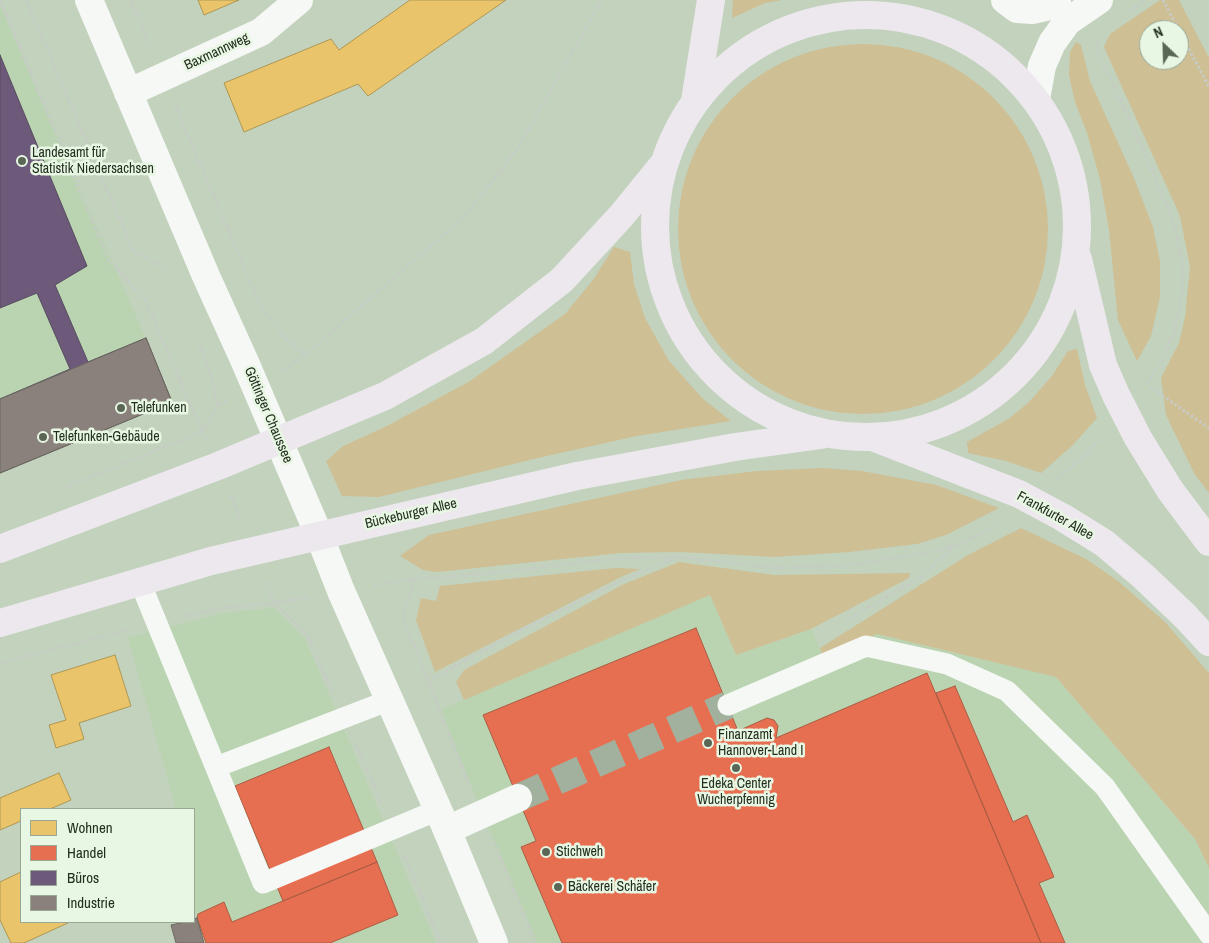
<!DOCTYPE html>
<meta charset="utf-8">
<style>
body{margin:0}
#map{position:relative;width:1209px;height:943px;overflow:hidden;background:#c2d2bd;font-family:"Archivo Narrow",sans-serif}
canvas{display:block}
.legend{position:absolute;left:20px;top:808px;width:175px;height:115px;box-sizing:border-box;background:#e8f7e3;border:1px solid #99a795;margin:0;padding:6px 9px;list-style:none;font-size:15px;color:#232e1f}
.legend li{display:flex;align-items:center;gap:10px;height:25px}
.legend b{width:25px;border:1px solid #99a795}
.north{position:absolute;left:1139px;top:20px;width:50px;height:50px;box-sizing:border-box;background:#e8f7e3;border:1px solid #99a795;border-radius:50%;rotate:336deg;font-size:14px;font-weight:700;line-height:20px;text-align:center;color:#232e1f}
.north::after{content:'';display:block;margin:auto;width:18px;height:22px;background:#5b6756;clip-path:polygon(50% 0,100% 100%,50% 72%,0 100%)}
</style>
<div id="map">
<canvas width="1209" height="943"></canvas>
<ul class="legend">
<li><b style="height:14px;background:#e9c46a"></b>Wohnen</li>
<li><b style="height:14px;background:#e76f51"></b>Handel</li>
<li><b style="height:14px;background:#6d597a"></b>Büros</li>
<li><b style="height:14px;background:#8a817c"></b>Industrie</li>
</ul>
<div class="north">N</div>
</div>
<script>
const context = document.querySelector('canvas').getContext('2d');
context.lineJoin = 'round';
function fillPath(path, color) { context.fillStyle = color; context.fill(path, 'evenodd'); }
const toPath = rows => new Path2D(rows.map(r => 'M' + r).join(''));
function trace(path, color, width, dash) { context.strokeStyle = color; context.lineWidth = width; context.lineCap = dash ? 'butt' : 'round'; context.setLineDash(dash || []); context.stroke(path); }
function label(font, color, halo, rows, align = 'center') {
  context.font = font + ' "Archivo Narrow",sans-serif'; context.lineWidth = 5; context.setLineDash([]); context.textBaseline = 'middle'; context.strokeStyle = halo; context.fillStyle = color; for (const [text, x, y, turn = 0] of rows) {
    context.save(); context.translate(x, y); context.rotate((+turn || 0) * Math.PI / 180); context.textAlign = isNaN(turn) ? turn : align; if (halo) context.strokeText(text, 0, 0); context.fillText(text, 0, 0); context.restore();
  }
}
const built = toPath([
 [0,5,174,403,0,460],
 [710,594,736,655,811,629,824,658,877,634,1056,677,1195,840,1209,868,1209,943,536,943,440,710],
 [274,608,305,639,436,943,205,943,194,909,194,809,176,809,128,638,224,613]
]);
const green = toPath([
 [733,0,782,0,765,3,732,18],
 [1160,0,1179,0,1209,58,1209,493,1194,473,1166,415,1161,378,1179,343,1185,317,1190,267,1180,216,1104,47,1110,34],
 [1149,30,1179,30,1179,60,1149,60],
 [1076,42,1081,45,1090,81,1134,178,1153,227,1160,261,1160,297,1151,336,1137,361,1118,320,1109,230,1100,179,1087,133,1075,102,1069,75,1070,52],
 '678 229a185 185 0 1 1 370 0a185 185 0 1 1-370 0Z',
 [614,247,630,252,634,284,645,318,669,361,703,399,731,421,637,436,538,458,379,497,342,496,326,461,343,446,387,426,470,381,565,314,593,280],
 [1077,349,1085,385,1097,418,1072,446,1041,473,1006,461,968,453,967,442,1010,418,1029,402,1052,376,1068,351],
 [823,468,862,471,936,485,999,508,946,535,917,544,849,552,775,557,680,552,621,553,437,572,423,570,400,556,429,535,681,480,757,471],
 [1021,528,1086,559,1118,581,1165,622,1209,673,1209,868,1195,839,1056,677,877,634,823,658,820,648,968,555],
 [679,562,774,575,910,573,909,578,811,629,736,655,710,595,464,700,456,682,464,670,624,584],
 [615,568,640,569,621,577,435,672,416,620,421,598,436,601,440,586]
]);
const homes = toPath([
 [198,0,239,0,204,15,198,0],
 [410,0,506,0,368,96,358,84,244,132,224,83,331,39,339,50,410,0],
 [115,655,131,706,79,723,84,739,56,748,49,725,66,720,51,675,115,655],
 [59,773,71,800,50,809,21,809,21,821,0,830,0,798,59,773],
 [21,872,21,922,70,922,24,943,11,943,0,920,0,882,21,872]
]);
const shops = toPath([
 [696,628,738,731,767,718,774,720,778,726,776,738,927,673,1041,943,562,943,521,847,536,841,483,715,696,628],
 [955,686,1013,822,1027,815,1054,877,1039,883,1065,943,1041,943,936,693,955,686],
 [329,747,377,862,283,901,235,786,329,747],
 [377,862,398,915,330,943,206,943,197,918,198,914,224,902,232,922,377,862]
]);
const offices = toPath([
 [0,55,87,266,55,285,88,362,146,338,172,402,0,473,0,399,70,369,37,293,0,308,0,55]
]);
const industry = toPath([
 [146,338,172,402,0,473,0,399,146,338],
 [197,918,204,943,176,943,171,925,185,922,194,922,194,919,197,918]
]);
const pedestrianTunnel = toPath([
 [518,798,728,705]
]);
const path = toPath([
 [0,0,108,259,146,301,202,432,66,487],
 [26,0,134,252,165,268],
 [131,0,150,47],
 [1163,0,1209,87],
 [1130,11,1145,0],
 [1098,40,1098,53,1133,127,1171,215,1179,245,1183,272,1181,301,1173,335,1162,361,1147,383],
 [175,105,261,307,285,338,305,355],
 [199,345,212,377,217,406],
 [284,370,305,355,464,217,518,148,602,0],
 [1150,387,1209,428],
 [205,438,202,432,217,406,228,400],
 [1058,479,1083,457,1102,437],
 [231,496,241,521],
 [414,579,403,618,470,786],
 [266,582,275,603,307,635,333,693],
 [374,585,414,579,482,574,622,558,678,557,775,568,851,565,925,553,955,546,983,533,1000,522],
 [185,616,222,608,275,603,309,597],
 [846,620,918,579,954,547],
 [0,663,128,630],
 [428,681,515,633,622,580,675,558],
 [356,744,381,802],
 [494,842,536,943],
 [405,856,441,943]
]);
const service = toPath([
 [140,582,263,883,438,810],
 [728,705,866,646,947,664,1007,691,1105,787,1209,934],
 [216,767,390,700]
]);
const pedestrian = toPath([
 [447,830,518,798]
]);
const minor = toPath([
 [89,0,206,276,245,362,319,535],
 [128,93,261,32,299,0]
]);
const tertiary = toPath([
 [1005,0,1017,9,1032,10,1050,6,1057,0],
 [1036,99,1042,66,1052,43,1067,22,1099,0],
 [319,535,341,591,447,830,494,943]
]);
const primary = toPath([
 '655 226a211 211 0 1 1 422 0a211 211 0 1 1-422 0Z',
 [695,101,711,0],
 [1078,259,1103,365,1116,395,1138,438,1170,490,1209,542],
 [875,438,1019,494,1062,517,1104,543,1143,576,1185,616,1209,642],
 [0,549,218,466,385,396,484,341,562,280,622,215,661,167],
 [0,623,211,561,577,476,735,447,821,435]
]);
const markers = [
 [22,161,5,"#5b6756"],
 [121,408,5,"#5b6756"],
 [43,437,5,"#5b6756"],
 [708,743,5,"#5b6756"],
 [736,768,5,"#5b6756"],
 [546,852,5,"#5b6756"],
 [558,887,5,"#5b6756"]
];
const streetNames = [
 ["Baxmannweg",217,52,-25],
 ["Göttinger Chaussee",268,415,67],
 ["Bückeburger Allee",411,514,-13],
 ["Frankfurter Allee",1055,516,29]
];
const poiNames = [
 ["Landesamt für",32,153],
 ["Statistik Niedersachsen",32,169],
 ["Telefunken",131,408],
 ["Telefunken-Gebäude",53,437],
 ["Finanzamt",718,735],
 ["Hannover-Land I",718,751],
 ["Edeka Center",736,784,"center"],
 ["Wucherpfennig",736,800,"center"],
 ["Stichweh",556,852],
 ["Bäckerei Schäfer",568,887]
];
fillPath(built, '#bad4b1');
fillPath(green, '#cfbf94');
fillPath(homes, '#e9c46a');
trace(homes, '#ae9754', 1);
fillPath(shops, '#e76f51');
trace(shops, '#ac5c42', 1);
fillPath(offices, '#6d597a');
trace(offices, '#574c5f', 1);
fillPath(industry, '#8a817c');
trace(industry, '#6b6860', 1);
trace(pedestrianTunnel, '#a2b19d', 28, [28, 14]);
trace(path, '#c7cbc6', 3, [2.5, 2.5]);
trace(service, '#f6f8f5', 21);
trace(pedestrian, '#f6f8f5', 28);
trace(minor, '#f6f8f5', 28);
trace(tertiary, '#f6f8f5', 28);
trace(primary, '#ece8ed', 28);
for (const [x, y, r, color] of markers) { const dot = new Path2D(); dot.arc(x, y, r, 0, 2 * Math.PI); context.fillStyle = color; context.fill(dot); trace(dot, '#e8f7e3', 2); }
label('14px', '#232e1f', '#e8f7e3', streetNames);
label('14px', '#232e1f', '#e8f7e3', poiNames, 'left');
</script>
